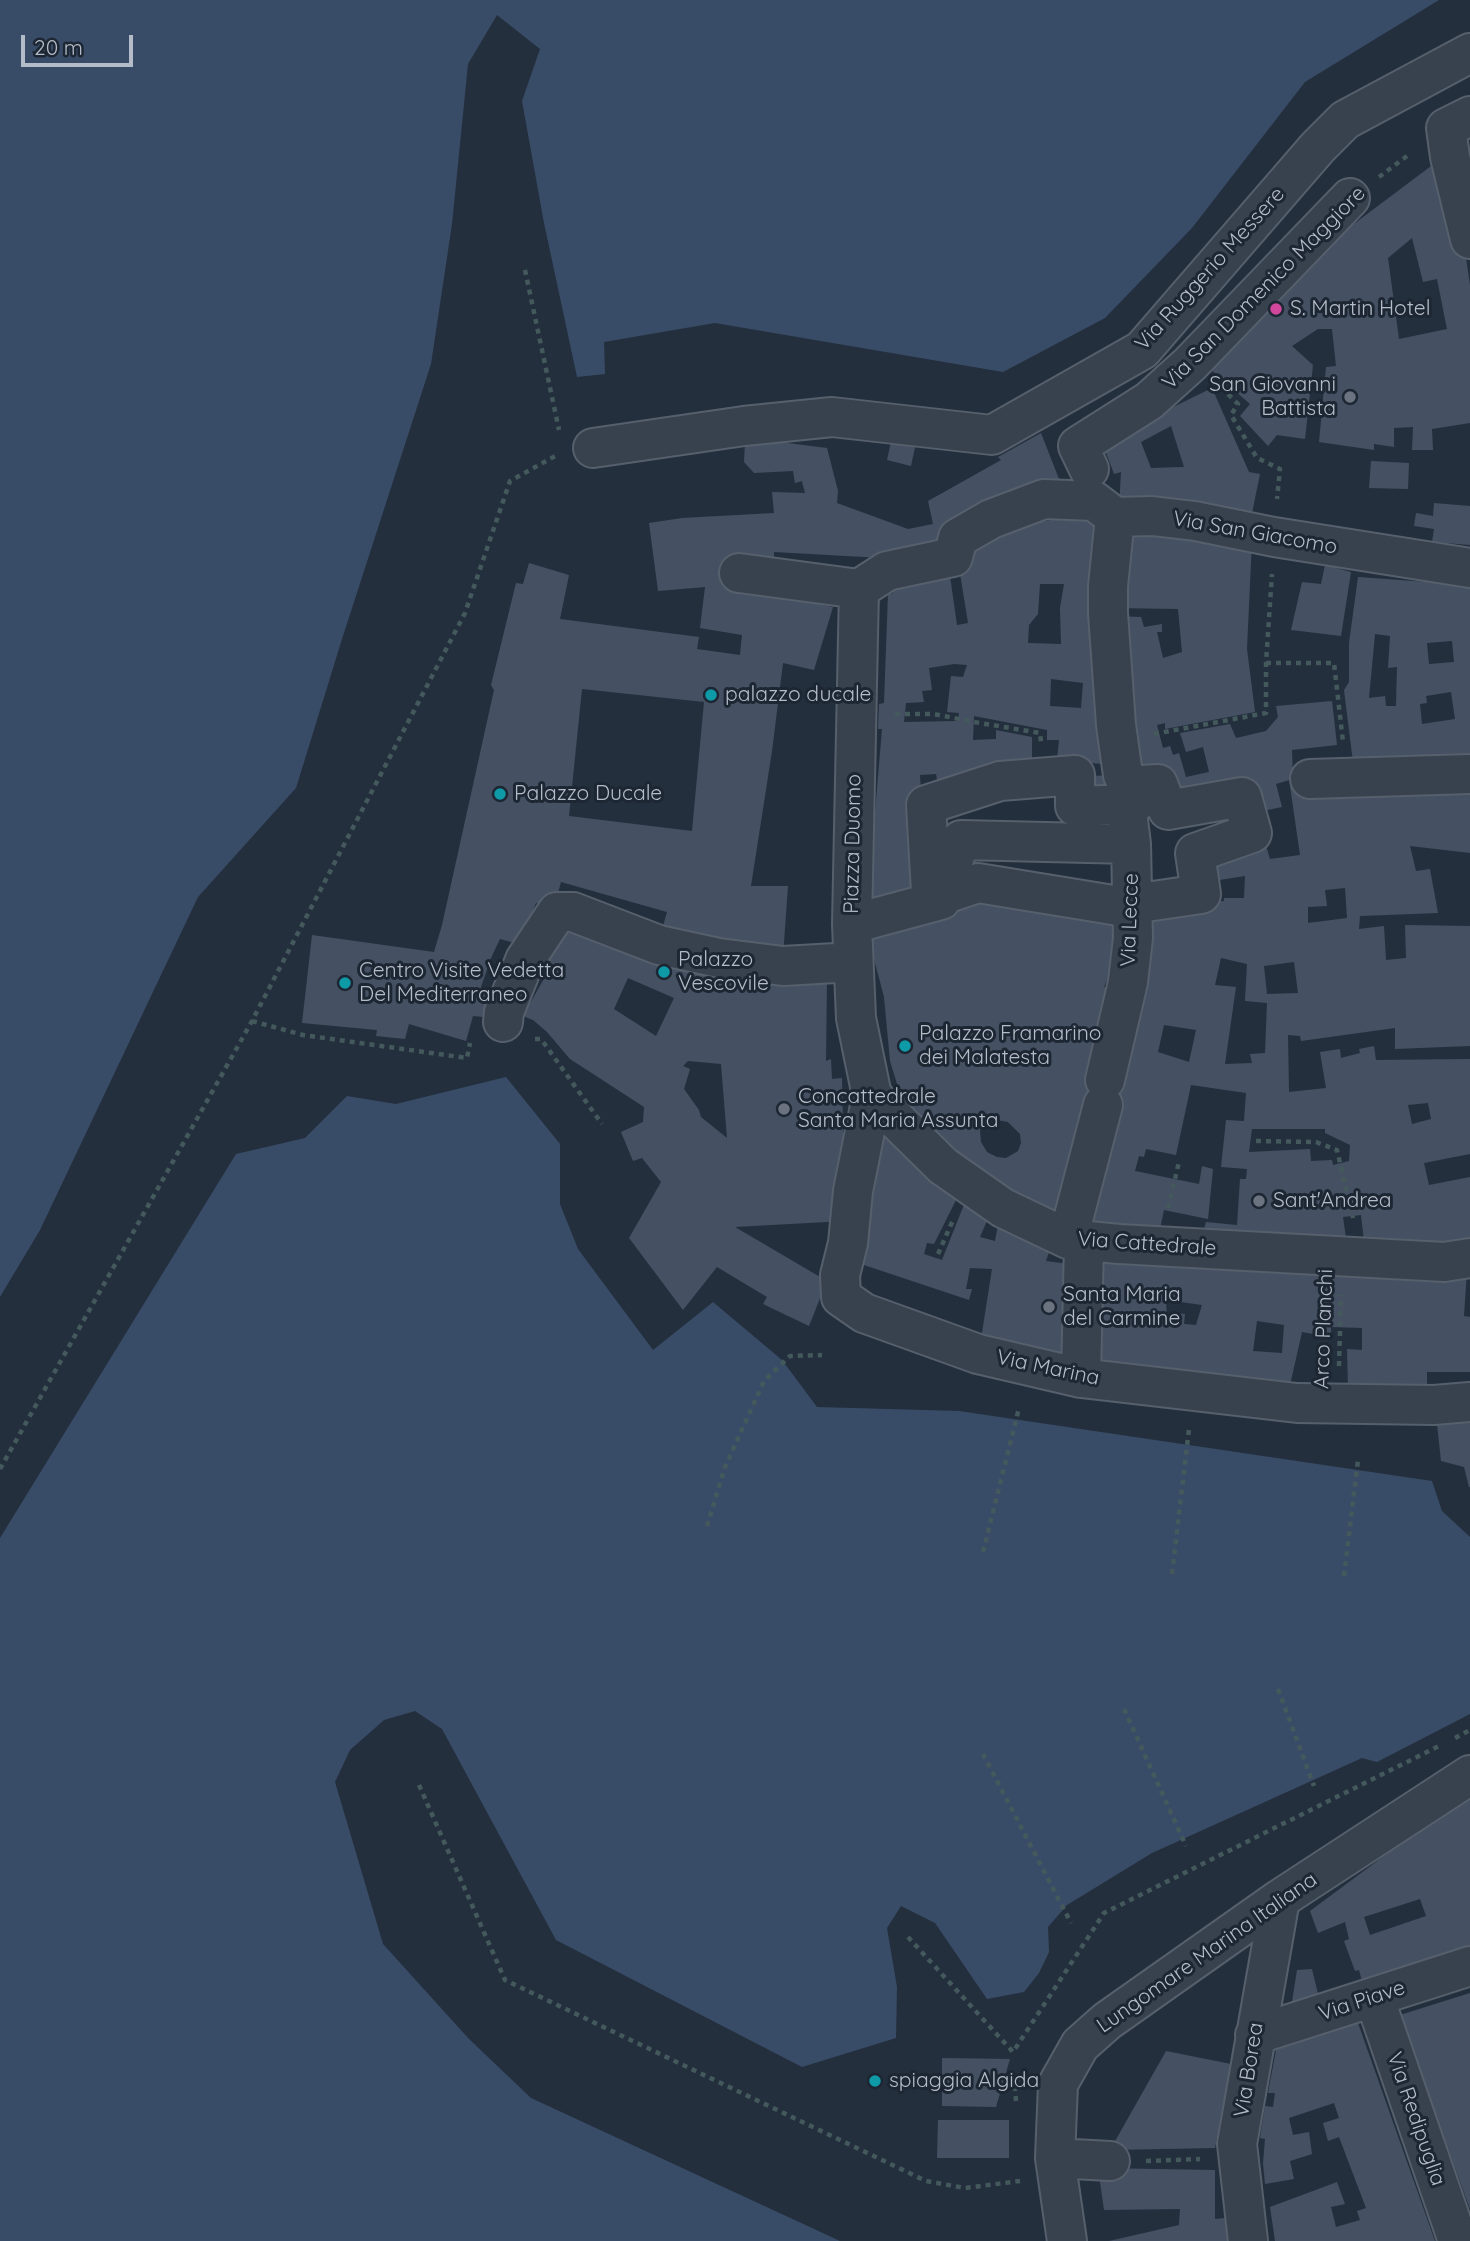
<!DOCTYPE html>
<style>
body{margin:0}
#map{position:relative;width:1470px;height:2241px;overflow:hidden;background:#242f3e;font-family:Quicksand,sans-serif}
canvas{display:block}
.scale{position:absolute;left:21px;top:35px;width:112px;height:32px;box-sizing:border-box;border:4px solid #b4bcc9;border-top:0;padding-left:9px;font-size:21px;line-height:24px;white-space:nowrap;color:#b4bcc9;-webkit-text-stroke:5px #1d2633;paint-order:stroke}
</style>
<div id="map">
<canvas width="1470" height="2241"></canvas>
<div class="scale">20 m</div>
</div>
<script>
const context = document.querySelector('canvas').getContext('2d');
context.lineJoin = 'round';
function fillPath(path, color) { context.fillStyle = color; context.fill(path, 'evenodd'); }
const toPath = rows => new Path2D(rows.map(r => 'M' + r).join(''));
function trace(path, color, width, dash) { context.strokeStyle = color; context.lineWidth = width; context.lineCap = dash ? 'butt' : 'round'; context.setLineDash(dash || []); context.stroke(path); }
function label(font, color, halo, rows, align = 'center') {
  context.font = font + ' Quicksand,sans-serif'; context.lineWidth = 6; context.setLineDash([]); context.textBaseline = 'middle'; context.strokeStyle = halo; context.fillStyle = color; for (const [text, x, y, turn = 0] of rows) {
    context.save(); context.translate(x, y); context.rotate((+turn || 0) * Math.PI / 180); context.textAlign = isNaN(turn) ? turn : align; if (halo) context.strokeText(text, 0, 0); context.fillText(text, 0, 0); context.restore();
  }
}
const water = toPath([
 [0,0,1439,0,1305,82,1192,228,1105,318,1003,372,715,323,604,342,605,374,577,377,544,223,522,101,540,49,497,15,468,64,452,224,431,364,342,639,296,788,198,897,40,1230,0,1297],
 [506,1077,560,1144,560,1204,578,1249,653,1350,713,1302,782,1360,817,1407,959,1411,1432,1481,1442,1511,1470,1537,1470,1714,1377,1762,1362,1758,1152,1853,1067,1905,1048,1927,1049,1952,1039,1973,1024,1992,987,1999,935,1923,901,1906,887,1928,897,1987,896,2038,802,2067,556,1940,442,1729,415,1711,384,1720,350,1750,335,1782,383,1944,469,2039,531,2098,840,2241,0,2241,0,1538,236,1154,305,1138,347,1096,396,1104]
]);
const building = toPath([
 [1443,157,1465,251,1470,285,1470,423,1432,429,1433,450,1412,450,1413,427,1394,428,1394,447,1374,444,1374,450,1319,442,1326,367,1336,366,1332,329,1318,329,1292,346,1313,365,1305,439,1277,435,1268,446,1240,416,1250,404,1202,362,1219,342,1231,350,1258,322,1251,317,1302,263],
 [1412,238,1423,282,1437,279,1447,329,1399,339,1388,258],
 [1212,388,1249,472,1260,474,1250,523,1119,509,1121,472,1114,474,1102,442],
 [1171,426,1184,467,1151,468,1141,442],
 [1041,433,1059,479,940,532,944,546,901,559,774,552,774,564,724,560,722,586,833,607,814,670,783,663,772,751,751,886,788,886,783,956,661,933,667,912,561,882,554,908,536,903,519,944,500,939,491,958,481,987,499,989,495,1018,473,1016,466,1041,409,1024,405,1039,376,1036,377,1030,302,1023,312,935,434,952,442,925,494,690,491,685,516,583,523,584,529,563,569,575,560,619,699,637,697,649,740,655,742,635,700,628,705,587,658,591,649,523,682,518,774,513,772,492,805,493,802,481,795,483,793,471,754,473,744,462,745,442,764,440,827,448,838,491,837,503,908,529,933,524,928,501,1001,460,998,457],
 [582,689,704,702,692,831,569,816],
 [892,437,916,443,911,466,887,460],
 [1371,461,1409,463,1408,489,1369,488],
 [1434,503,1470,506,1470,545,1432,542,1434,529,1414,526,1416,513,1433,516],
 [1092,513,1113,765,1057,760,1059,740,1047,740,1047,730,974,716,973,740,996,739,996,730,1032,737,1032,763,939,791,936,774,920,775,927,896,867,908,882,729,878,729,879,704,884,703,888,594,893,593,894,578,949,569,957,625,968,623,959,567,965,549,992,530],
 [1040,584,1064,584,1060,608,1061,644,1028,643,1029,625,1038,614],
 [954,664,967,665,963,677,951,676,947,712,959,713,958,721,904,722,906,703,924,702,922,691,932,690,929,668],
 [1051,679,1083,683,1081,708,1050,706],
 [1120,527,1252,540,1247,649,1255,712,1165,729,1165,723,1157,725,1163,748,1170,746,1173,755,1179,753,1186,777,1209,772,1203,747,1186,752,1180,733,1230,724,1236,738,1266,731,1278,717,1276,706,1332,701,1337,745,1292,750,1293,779,1276,784,1282,807,1248,814,1080,800,1082,776,1135,775,1116,616,1141,617,1144,627,1162,624,1162,632,1157,632,1163,658,1182,652,1178,609,1114,608],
 [1325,565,1351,572,1341,636,1291,630,1302,582,1321,584],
 [1358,577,1470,585,1470,765,1354,770,1344,690,1349,682,1349,643],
 [1375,634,1390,636,1388,668,1397,667,1396,706,1386,706,1385,696,1369,698],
 [1452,641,1454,662,1429,664,1427,643],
 [1451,692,1455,719,1422,724,1420,704,1427,703,1426,696],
 [1470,782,1470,853,1410,846,1416,871,1430,869,1438,913,1360,916,1359,929,1384,926,1386,960,1406,958,1405,925,1470,926,1470,1046,1395,1049,1395,1028,1301,1041,1300,1036,1288,1035,1289,1092,1326,1088,1320,1052,1340,1049,1341,1058,1360,1053,1359,1049,1374,1046,1376,1060,1470,1059,1470,1154,1424,1163,1429,1185,1470,1177,1470,1250,1440,1253,1365,1250,1361,1215,1343,1217,1347,1245,1201,1241,1206,1222,1237,1225,1240,1179,1246,1179,1247,1169,1221,1167,1226,1120,1244,1121,1246,1093,1191,1085,1176,1155,1146,1149,1144,1157,1139,1156,1135,1171,1199,1184,1202,1166,1213,1169,1208,1219,1164,1210,1158,1238,1151,1237,1150,1258,1308,1262,1351,1268,1467,1271,1464,1316,1470,1317,1470,1372,1427,1372,1427,1392,1348,1387,1347,1349,1362,1350,1362,1328,1331,1327,1331,1337,1302,1332,1290,1385,1223,1374,1091,1367,1090,1254,1116,1258,1121,1234,1082,1229,1099,1178,1094,1177,1103,1145,1100,1144,1108,1116,1113,1116,1115,1107,1093,1103,1071,1188,1046,1261,1076,1265,1070,1354,1023,1349,981,1339,992,1269,970,1268,966,1289,972,1289,969,1300,852,1261,865,1221,863,1192,884,1129,915,1148,943,1184,940,1189,958,1196,934,1244,927,1243,924,1254,942,1260,965,1202,990,1214,980,1237,995,1241,998,1225,1005,1228,1017,1201,1004,1196,945,1152,914,1115,907,1116,890,1061,884,997,866,929,948,911,948,899,970,892,1034,899,1123,916,1116,939,1125,945,1123,965,1114,963,1104,987,1113,990,1096,1079,1122,1083,1124,1076,1113,1074,1137,981,1146,905,1176,902,1224,901,1224,898,1244,898,1245,876,1200,883,1196,854,1262,833,1270,859,1300,855,1290,786],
 [1345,888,1347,918,1308,923,1308,907,1327,906,1325,890],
 [1221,958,1247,964,1245,1001,1267,1003,1265,1053,1250,1054,1252,1063,1225,1064,1236,987,1215,985],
 [1294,962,1298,993,1267,994,1264,966],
 [1164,1025,1196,1030,1189,1062,1158,1052],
 [1428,1103,1431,1119,1412,1124,1408,1105],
 [992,1119,1008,1122,1020,1134,1021,1143,1018,1151,1013,1154,1006,1158,997,1157,987,1152,981,1142,980,1130,983,1122],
 [1252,1129,1325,1129,1325,1133,1350,1145,1349,1161,1333,1165,1332,1160,1311,1161,1310,1149,1249,1152],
 [1166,1300,1202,1305,1196,1325,1184,1324,1185,1314,1175,1313,1175,1321,1167,1320],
 [1257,1321,1284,1325,1282,1353,1253,1351],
 [562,919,717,973,710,984,827,978,826,1061,831,1059,832,1079,842,1078,845,1221,735,1227,827,1281,809,1326,763,1304,767,1297,717,1267,683,1310,629,1238,661,1182,642,1158,633,1161,621,1132,643,1122,644,1107,570,1059,547,1032,533,1020,523,1016,546,975,536,968],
 [628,978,674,998,656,1036,614,1009],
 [688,1061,721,1064,727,1138,701,1117,699,1110,684,1089,690,1069,683,1066],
 [1470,1419,1470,1487,1469,1487,1464,1467,1441,1461,1437,1424],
 [1470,1792,1470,1945,1362,1981,1359,1970,1355,1971,1344,1941,1349,1939,1345,1922,1318,1933,1310,1911],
 [1420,1899,1426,1916,1370,1935,1364,1917],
 [1312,1969,1318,1994,1292,2002,1297,1970],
 [1470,1993,1470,2209,1400,2015],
 [1358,2023,1435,2241,1275,2241,1270,2207,1337,2182,1345,2204,1331,2207,1336,2227,1360,2220,1357,2211,1366,2208,1339,2137,1328,2141,1323,2123,1339,2118,1334,2103,1289,2118,1293,2135,1309,2132,1312,2154,1290,2161,1294,2179,1265,2184,1263,2163,1265,2139,1260,2138,1265,2106,1273,2107,1275,2093,1268,2093,1276,2050],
 [1166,2051,1231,2064,1215,2148,1110,2150],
 [942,2058,1010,2059,996,2107,942,2106],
 [938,2120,1009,2120,1009,2158,937,2158],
 [1098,2168,1215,2170,1215,2219,1225,2218,1229,2241,1109,2241,1179,2225,1180,2209,1104,2210]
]);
const path = toPath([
 [1379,177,1411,153],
 [525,270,559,430],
 [1221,387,1238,404,1231,415,1257,458,1280,469,1277,499],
 [1266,663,1334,663,1343,742],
 [895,714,934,714,974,722,1040,733,1041,742],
 [1154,734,1266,713,1266,663,1272,574],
 [252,1021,303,1035,467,1058,470,1043],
 [535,1039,541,1039,602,1124],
 [1256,1141,1316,1142,1337,1150,1353,1218],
 [1168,1208,1179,1162],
 [938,1254,953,1220],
 [1339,1366,1341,1295],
 [0,1469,252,1021,465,613,510,481,557,455],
 [707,1526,725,1467,764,1381,790,1356,822,1355],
 [983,1552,1019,1408],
 [1172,1574,1189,1429],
 [1344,1576,1358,1460],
 [1278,1689,1314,1786],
 [1124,1709,1186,1846],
 [1455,1738,1470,1730],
 [983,1754,1071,1923],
 [419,1785,505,1980,926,2181,965,2188,1020,2181],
 [908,1937,1013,2052,1104,1913,1441,1745],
 [1016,2101,1015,2086,1018,2079],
 [1146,2161,1200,2159]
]);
const minor = toPath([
 [1470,116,1446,128,1450,157,1470,239],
 [593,448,744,426,832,417,992,435,1142,350,1318,147,1345,120,1470,53],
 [1089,469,1078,446,1149,401,1190,364,1350,198],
 [1115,517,1108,586,1108,613,1116,725,1123,775],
 [739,573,859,589,887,571,953,557,958,538,991,519,1044,499,1094,501,1115,517,1152,516,1195,521,1274,537,1470,568],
 [859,589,852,924,856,1018,872,1096,853,1191,848,1243,840,1275,841,1297,864,1313,978,1354,1081,1378,1297,1403,1434,1405,1470,1402],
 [1075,775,1075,806,1131,804,1141,799,1141,785,1158,784,1168,810,1242,797,1252,833,1195,853,1201,894,1119,906,978,883,948,893,931,892,926,805,1000,781,1075,775],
 [1310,779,1470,774],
 [852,924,941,900,941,893,961,840,1131,844],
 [503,1022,504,1012,525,960,557,912,573,912,659,945,719,958,783,966,853,962],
 [1105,1080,1128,982,1133,938,1131,844,1128,820],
 [872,1096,943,1166,1003,1208,1068,1239,1119,1244,1444,1262,1470,1258],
 [1068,1239,1103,1105],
 [1081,1378,1084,1242],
 [1374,1997,1458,2241],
 [1255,2035,1470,1966],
 [1055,2158,1110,2161],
 [1067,2241,1055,2158,1058,2084,1080,2045,1107,2021,1280,1899,1470,1775],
 [1248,2241,1237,2144,1280,1899]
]);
const markers = [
 [1276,309,7,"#d1479c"],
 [1350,397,7,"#6b7280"],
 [711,695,7,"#0f9aa8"],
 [500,794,7,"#0f9aa8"],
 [664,972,7,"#0f9aa8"],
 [345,983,7,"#0f9aa8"],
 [905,1046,7,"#0f9aa8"],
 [784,1109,7,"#6b7280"],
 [1259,1201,7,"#6b7280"],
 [1049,1307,7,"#6b7280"],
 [875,2081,7,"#0f9aa8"]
];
const streetNames = [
 ["Via Ruggerio Messere",1210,269,-48],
 ["Via San Domenico Maggiore",1264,288,-45],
 ["Via San Giacomo",1255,533,10],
 ["Piazza Duomo",853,844,-89],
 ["Via Lecce",1130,920,-88],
 ["Via Cattedrale",1147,1244,4],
 ["Arco Planchi",1324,1329,-88],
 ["Via Marina",1048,1368,12],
 ["Lungomare Marina Italiana",1207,1953,-35],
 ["Via Piave",1362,2001,-18],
 ["Via Borea",1249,2070,-81],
 ["Via Redipuglia",1416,2119,71]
];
const poiNames = [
 ["S. Martin Hotel",1290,309],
 ["San Giovanni",1336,385,"right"],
 ["Battista",1336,409,"right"],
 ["palazzo ducale",725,695],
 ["Palazzo Ducale",514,794],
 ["Palazzo",678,960],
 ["Vescovile",678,984],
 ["Centro Visite Vedetta",359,971],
 ["Del Mediterraneo",359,995],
 ["Palazzo Framarino",919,1034],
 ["dei Malatesta",919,1058],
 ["Concattedrale",798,1097],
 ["Santa Maria Assunta",798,1121],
 ["Sant'Andrea",1273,1201],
 ["Santa Maria",1063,1295],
 ["del Carmine",1063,1319],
 ["spiaggia Algida",889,2081]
];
fillPath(water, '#394c67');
fillPath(building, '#455162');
trace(minor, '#565f6c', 42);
trace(path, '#44595c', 4.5, [5, 5]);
trace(minor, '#38414e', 38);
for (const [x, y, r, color] of markers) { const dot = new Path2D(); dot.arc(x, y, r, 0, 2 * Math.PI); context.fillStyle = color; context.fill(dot); trace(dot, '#1d2633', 2.5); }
label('21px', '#b4bcc9', '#1d2633', streetNames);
label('21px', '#b4bcc9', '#1d2633', poiNames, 'left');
</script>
